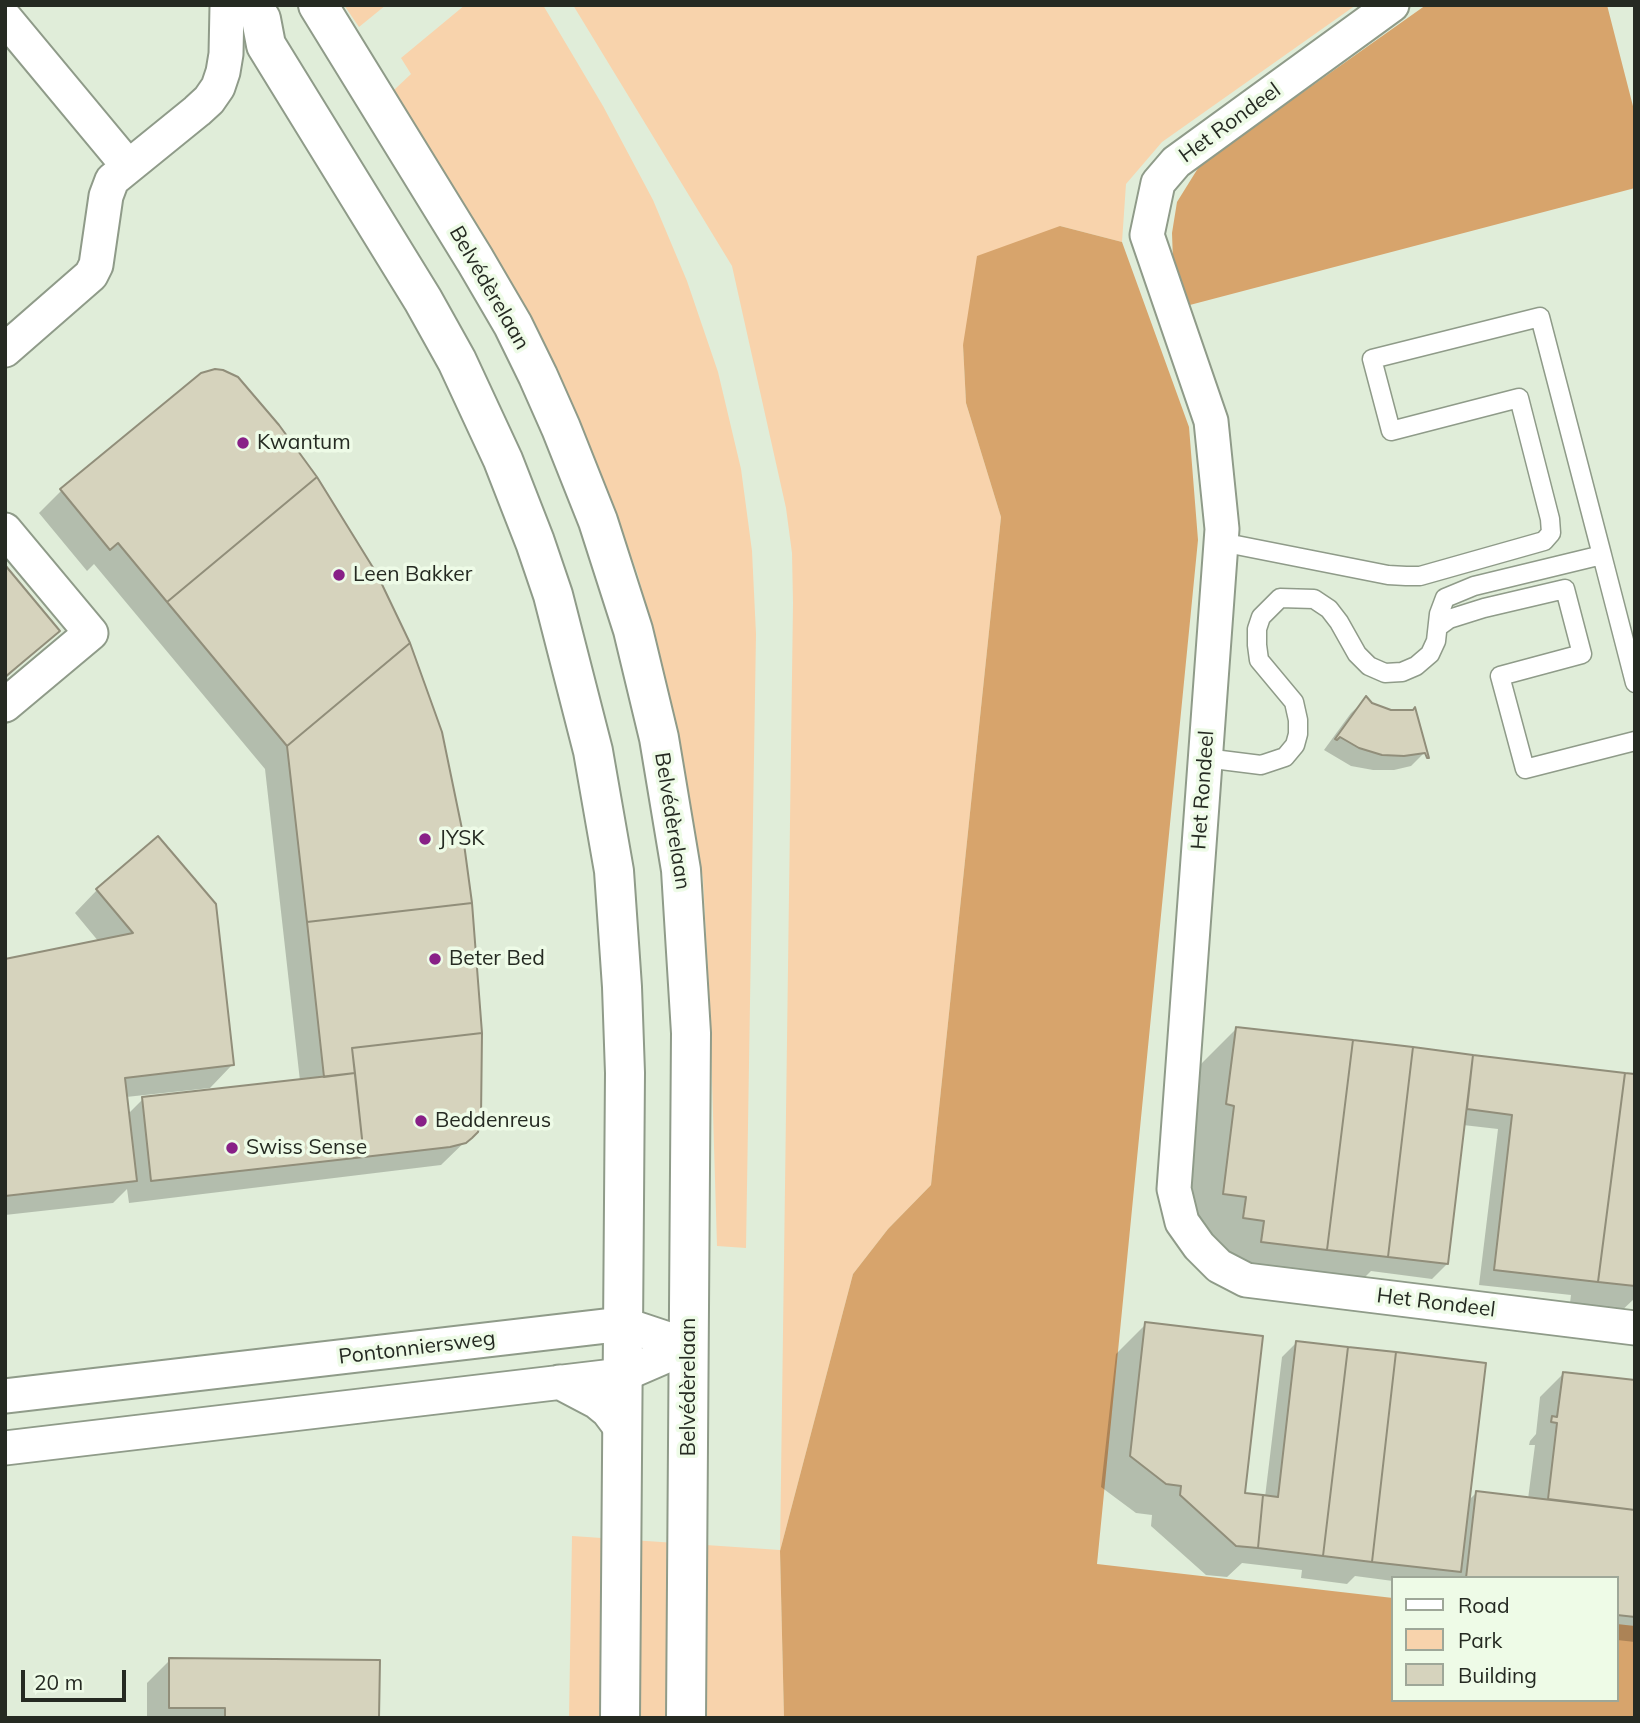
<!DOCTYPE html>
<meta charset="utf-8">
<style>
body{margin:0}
#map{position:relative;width:1640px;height:1723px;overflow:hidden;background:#e0edd9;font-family:Mulish,sans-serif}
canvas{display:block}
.frame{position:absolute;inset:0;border:7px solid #252a22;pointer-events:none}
.legend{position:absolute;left:1391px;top:1576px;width:228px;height:126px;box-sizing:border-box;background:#eefbe7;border:2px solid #9ea798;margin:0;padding:9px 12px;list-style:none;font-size:21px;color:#252a22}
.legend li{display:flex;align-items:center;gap:14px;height:35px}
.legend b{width:35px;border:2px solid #9ea798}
.scale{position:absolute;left:21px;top:1670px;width:105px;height:32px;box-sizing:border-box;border:4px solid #252a22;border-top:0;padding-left:9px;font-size:21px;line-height:24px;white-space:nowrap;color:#252a22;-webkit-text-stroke:5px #eefbe7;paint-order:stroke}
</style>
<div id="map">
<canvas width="1640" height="1723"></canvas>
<div class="frame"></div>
<ul class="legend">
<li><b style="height:9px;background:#fff"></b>Road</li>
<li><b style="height:19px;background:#f8d3ac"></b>Park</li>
<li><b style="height:19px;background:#d6d3bd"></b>Building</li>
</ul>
<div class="scale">20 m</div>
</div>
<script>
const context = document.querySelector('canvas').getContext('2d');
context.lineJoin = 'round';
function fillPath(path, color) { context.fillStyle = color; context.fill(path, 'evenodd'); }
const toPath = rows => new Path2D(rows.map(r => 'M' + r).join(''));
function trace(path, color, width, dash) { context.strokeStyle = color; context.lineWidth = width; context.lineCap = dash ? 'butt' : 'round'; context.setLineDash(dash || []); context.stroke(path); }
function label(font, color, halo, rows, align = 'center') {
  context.font = font + ' Mulish,sans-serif'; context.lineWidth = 7; context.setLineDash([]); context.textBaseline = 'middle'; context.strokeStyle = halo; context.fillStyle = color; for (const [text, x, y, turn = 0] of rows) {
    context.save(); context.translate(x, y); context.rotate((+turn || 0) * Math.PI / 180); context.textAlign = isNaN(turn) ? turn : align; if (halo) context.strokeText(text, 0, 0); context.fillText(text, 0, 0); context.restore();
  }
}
const green = toPath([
 [344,5,386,5,359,27],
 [465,5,543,5,603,106,653,200,687,281,718,372,741,469,752,551,756,634,746,1248,717,1246,710,1013,703,879,685,772,662,670,638,575,603,480,543,346,394,90,411,74,401,58],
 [573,5,1356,5,1162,142,1126,184,1122,242,1060,226,963,345,966,403,1001,517,931,1185,888,1229,853,1274,780,1551,784,1718,569,1718,572,1536,780,1550,793,603,792,553,786,508,732,266]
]);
const forest = toPath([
 [1426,5,1607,5,1635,114,1635,188,1186,306,1173,261,1172,233,1177,202,1200,165],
 [1060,226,1122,242,1189,427,1198,540,1097,1564,1393,1598,1393,1700,1617,1700,1617,1624,1635,1626,1635,1718,784,1718,780,1551,853,1274,888,1229,931,1185,1001,517,966,403,963,345,977,256]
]);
const shadow = toPath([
 [195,379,476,1131,441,1165,129,1203,127,1189,113,1203,5,1215,5,960,99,942,75,913,97,890,158,839,232,1065,210,1088,126,1097,128,1114,143,1099,300,1081,265,769,94,564,87,571,39,513,61,491],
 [5,568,58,631,5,679],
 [1366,699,1426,751,1411,766,1394,770,1373,770,1351,766,1324,750,1351,713],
 [1236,1029,1635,1076,1635,1298,1616,1316,1569,1311,1571,1295,1479,1285,1498,1129,1463,1125,1447,1264,1432,1279,1371,1271,1363,1279,1283,1292,1181,1237,1194,1071],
 [1146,1324,1243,1495,1265,1497,1282,1357,1297,1342,1468,1501,1476,1493,1528,1499,1535,1445,1529,1445,1530,1441,1536,1434,1540,1397,1563,1374,1635,1382,1635,1642,1617,1640,1617,1578,1393,1578,1393,1581,1355,1576,1347,1584,1301,1578,1302,1570,1242,1563,1227,1577,1206,1575,1151,1526,1152,1515,1136,1513,1101,1487,1116,1354],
 [170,1660,377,1718,147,1718,147,1683]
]);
const building = toPath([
 [215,369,223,370,238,377,279,425,317,477,167,602,118,543,110,550,60,489,201,373,215,369],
 [317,477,377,574,410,643,287,746,167,602,317,477],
 [5,565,60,631,5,677,5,565],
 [410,643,442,732,462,829,472,903,307,922,287,746,410,643],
 [1366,696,1372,703,1391,710,1413,710,1415,707,1429,758,1427,758,1425,753,1404,756,1382,755,1359,748,1340,737,1337,740,1335,739,1366,696],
 [158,836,216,904,234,1065,125,1078,137,1181,5,1196,5,959,133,933,96,889,158,836],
 [472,903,482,1033,352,1048,355,1073,324,1077,307,922,472,903],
 [1236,1027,1353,1040,1327,1250,1261,1242,1264,1221,1243,1218,1246,1197,1223,1194,1234,1106,1226,1104,1236,1027],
 [482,1033,481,1117,478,1132,472,1138,466,1143,450,1147,364,1157,352,1048,482,1033],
 [1353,1040,1413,1047,1388,1257,1327,1250,1353,1040],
 [1413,1047,1473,1055,1448,1264,1388,1257,1413,1047],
 [1473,1055,1625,1073,1598,1282,1494,1270,1512,1115,1467,1109,1473,1055],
 [355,1073,364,1157,151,1181,142,1097,355,1073],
 [1625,1073,1635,1074,1635,1286,1598,1282,1625,1073],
 [1145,1322,1263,1336,1245,1493,1263,1495,1258,1548,1236,1546,1180,1495,1181,1486,1166,1484,1130,1456,1145,1322],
 [1296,1341,1348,1347,1323,1556,1258,1548,1263,1495,1278,1497,1296,1341],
 [1348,1347,1396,1352,1372,1562,1323,1556,1348,1347],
 [1396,1352,1486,1363,1461,1572,1372,1562,1396,1352],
 [1563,1372,1635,1380,1635,1510,1548,1499,1557,1423,1551,1422,1552,1416,1557,1417,1563,1372],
 [1476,1491,1635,1510,1635,1617,1617,1615,1617,1578,1466,1578,1476,1491],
 [169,1658,380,1660,379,1718,225,1718,225,1708,169,1708,169,1658]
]);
const service = toPath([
 [1602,555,1635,683],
 [1438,627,1449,619,1484,608,1565,589,1582,654,1500,676,1525,769,1635,741],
 [1205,758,1261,765,1285,757,1295,745,1298,734,1298,720,1294,702,1259,660,1257,645,1257,629,1261,617,1280,598,1314,599,1329,609,1339,622,1357,654,1369,666,1385,673,1402,672,1416,666,1430,654,1436,641,1439,614,1445,598,1474,586,1602,555,1540,317,1372,359,1391,431,1519,398,1550,519,1551,533,1544,541,1420,576,1406,576,1388,575,1221,542]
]);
const minor = toPath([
 [1392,5,1176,162,1158,183,1147,235,1211,421,1222,529,1174,1189,1182,1222,1199,1246,1219,1266,1246,1280,1635,1328],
 [5,18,128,166],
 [5,350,91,275,96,265,106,196,112,180,197,111,209,100,218,87,223,72,226,54,227,6],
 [5,530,91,633,5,705],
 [559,1382,597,1402,608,1411,623,1431],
 [5,1396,623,1324,689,1346],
 [5,1448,622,1375,689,1346]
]);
const secondary = toPath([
 [252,5,261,19,266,45,423,300,457,361,503,460,535,542,553,595,593,751,614,871,622,987,625,1073,620,1718],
 [318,5,475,260,513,325,538,376,561,428,598,521,633,630,659,738,681,870,691,1033,686,1718]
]);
const markers = [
 [243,443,7,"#882087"],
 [339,575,7,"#882087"],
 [425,839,7,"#882087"],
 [435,959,7,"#882087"],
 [421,1121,7,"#882087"],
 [232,1148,7,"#882087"]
];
const streetNames = [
 ["Het Rondeel",1230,123,-36],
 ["Belvédèrelaan",489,288,60],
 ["Het Rondeel",1203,790,-86],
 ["Belvédèrelaan",672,821,81],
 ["Het Rondeel",1436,1303,7],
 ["Pontonniersweg",417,1348,-7],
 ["Belvédèrelaan",689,1387,-90]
];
const poiNames = [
 ["Kwantum",257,443],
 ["Leen Bakker",353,575],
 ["JYSK",439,839],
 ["Beter Bed",449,959],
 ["Beddenreus",435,1121],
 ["Swiss Sense",246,1148]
];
fillPath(green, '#f8d3ac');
fillPath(forest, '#d7a46c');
fillPath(shadow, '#0003');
fillPath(building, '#d6d3bd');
trace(building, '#918e7a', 2);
trace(service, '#8f9b89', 21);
trace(minor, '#8f9b89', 37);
trace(secondary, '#8f9b89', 42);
trace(service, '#fff', 18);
trace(minor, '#fff', 33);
trace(secondary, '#fff', 38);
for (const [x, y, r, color] of markers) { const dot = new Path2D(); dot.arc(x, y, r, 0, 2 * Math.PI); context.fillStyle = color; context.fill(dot); trace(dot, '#eefbe7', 2.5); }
label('21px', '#252a22', '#eefbe7', streetNames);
label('21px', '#252a22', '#eefbe7', poiNames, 'left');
</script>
